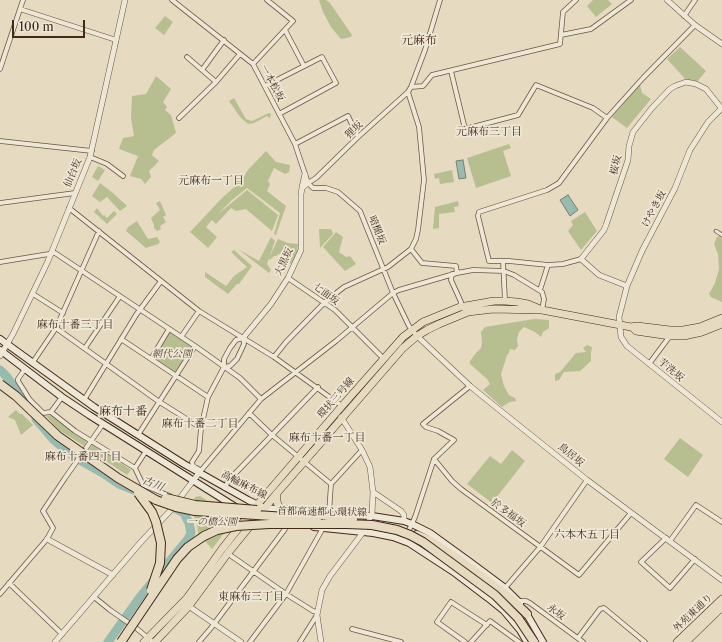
<!DOCTYPE html>
<meta charset="utf-8">
<style>
body{margin:0}
#map{position:relative;width:722px;height:642px;overflow:hidden;background:#e6dac0;font-family:"Libre Caslon Text",serif}
canvas{display:block}
.scale{position:absolute;left:12px;top:20px;width:73px;height:18px;box-sizing:border-box;border:2px solid #422a1b;border-top:0;padding-left:5px;font-size:12px;line-height:14px;white-space:nowrap;color:#422a1b;-webkit-text-stroke:3px #efe7d6;paint-order:stroke}
</style>
<div id="map">
<canvas width="722" height="642"></canvas>
<div class="scale">100 m</div>
</div>
<script>
const context = document.querySelector('canvas').getContext('2d');
context.lineJoin = 'round';
function fillPath(path, color) { context.fillStyle = color; context.fill(path, 'evenodd'); }
const toPath = rows => new Path2D(rows.map(r => 'M' + r).join(''));
function trace(path, color, width, dash) { context.strokeStyle = color; context.lineWidth = width; context.lineCap = dash ? 'butt' : 'round'; context.setLineDash(dash || []); context.stroke(path); }
function label(font, color, halo, rows, align = 'center') {
  context.font = font + ' "Libre Caslon Text","Noto Serif JP",serif'; context.lineWidth = 3.5; context.setLineDash([]); context.textBaseline = 'middle'; context.strokeStyle = halo; context.fillStyle = color; for (const [text, x, y, turn = 0] of rows) {
    context.save(); context.translate(x, y); context.rotate((+turn || 0) * Math.PI / 180); context.textAlign = isNaN(turn) ? turn : align; if (halo) context.strokeText(text, 0, 0); context.fillText(text, 0, 0); context.restore();
  }
}
const green = toPath([
 [319,0,326,0,330,3,352,35,351,37,342,39,340,38,331,27,323,12],
 [593,0,608,0,612,4,596,17,587,6],
 [165,16,173,22,164,35,155,28],
 [680,47,706,71,696,83,687,81,667,59],
 [156,76,171,89,163,102,167,107,165,110,171,115,176,133,154,150,152,155,159,161,149,171,151,177,145,184,141,179,130,176,138,156,119,149,123,138,134,136,131,118,132,96,146,94],
 [640,85,642,93,651,99,627,128,612,117],
 [234,98,246,119,252,121,269,113,271,114,270,118,267,116,254,123,248,124,240,117,229,101],
 [509,144,511,148,503,151,511,176,476,188,467,158],
 [266,151,276,162,290,165,289,172,285,174,274,168,268,181,270,184,267,191,286,206,276,235,274,234,280,213,247,188,232,200,217,215,247,190,278,215,272,231,246,209,236,211,231,208,216,224,212,220,206,227,217,237,208,248,190,232,222,198,241,181,248,170],
 [98,166,105,170,98,181,92,177],
 [452,170,454,182,440,184,439,178,435,179,434,174],
 [100,183,113,193,127,206,120,211,107,197,100,202,92,196],
 [160,201,166,215,163,217,166,222,160,226,161,229,157,231,154,228,154,225,151,218,160,210,156,203],
 [458,201,459,206,454,207,455,212,439,214,439,228,433,229,435,207],
 [97,208,103,216,104,215,107,218,114,211,117,214,107,224,94,212],
 [585,212,597,231,581,250,568,231,573,225,571,221],
 [137,221,148,239,157,237,160,242,158,244,146,248,126,231,128,227],
 [319,229,331,229,333,234,320,248],
 [336,232,343,237,339,252,346,257,350,256,356,264,345,271,323,247],
 [722,235,722,302,711,297,709,294,715,283,719,269,718,254,714,244,717,237],
 [271,237,275,241,267,264,271,270,269,273,238,249,259,261],
 [278,239,288,243,298,244,297,253,291,264,285,260,283,255,279,254,276,256,274,256,270,260,269,258],
 [234,250,252,266,239,284,237,284,228,294,205,277,205,272,226,286,234,276,247,267,231,252],
 [534,319,549,320,549,328,543,332,541,337,535,332,524,327,519,332,517,339,518,346,515,350,510,349,509,353,507,355,501,374,504,386,509,395,515,398,516,401,510,402,502,407,483,390,490,384,487,379,470,364,470,361,476,353,481,348,482,343,481,332,485,327],
 [171,332,191,346,192,349,174,373,155,360,154,357,168,334],
 [587,345,592,347,591,353,591,361,580,371,564,372,559,380,555,381,555,374,560,372,576,353,586,352,583,348],
 [16,410,20,414,22,414,33,425,21,435,15,420,8,417],
 [51,415,74,433,87,441,84,446,59,430,46,416],
 [680,438,703,455,688,477,664,459],
 [93,444,131,470,127,475,89,450],
 [512,450,525,461,492,503,467,484,490,456,501,464],
 [200,496,235,519,212,549,198,533,197,524,193,514,194,500,195,497]
]);
const water = toPath([
 [463,160,466,178,459,179,456,161,463,160],
 [568,195,578,210,570,216,560,200,568,195]
]);
const river = toPath([
 [0,370,7,377,24,402],
 [36,419,54,440,73,456,103,473,119,484,134,490],
 [108,642,140,597,188,539,191,533,189,523,184,513,171,506]
]);
const pedestrian = toPath([
 [716,231,722,235]
]);
const minor = toPath([
 [172,0,253,64,295,144,308,183,313,188,326,188,338,192,360,211,393,293,409,326,417,336],
 [20,9,116,40],
 [684,16,695,0],
 [285,30,304,66],
 [561,35,591,29,631,0],
 [187,57,216,82],
 [253,64,293,21,267,0],
 [0,69,23,0],
 [202,70,224,40],
 [451,71,465,129,518,115,536,85,593,108,607,118],
 [265,86,322,57,336,83,279,114],
 [411,87,423,86,432,75,560,44,563,12,576,0],
 [179,118,216,82,240,54],
 [0,141,92,151],
 [295,144,348,116,358,137],
 [90,157,107,164,123,176],
 [308,183,316,178,358,137,408,92,411,87,425,50,440,0],
 [0,203,75,193],
 [69,208,199,311,274,357,342,406],
 [411,249,422,263,456,266,457,273],
 [503,261,489,261,478,216,479,212,547,190,559,183,607,118,643,78,695,25],
 [0,262,55,253,195,346,240,378,261,399],
 [452,274,451,280,461,302,460,307],
 [288,278,335,310,384,359],
 [540,290,548,265],
 [33,294,63,313],
 [505,301,503,261,509,261,548,265,563,264,581,259],
 [56,328,158,401,201,428],
 [181,337,199,311],
 [121,339,208,397],
 [85,348,120,296],
 [274,357,286,342,325,302,344,287,388,267,411,249,416,239,418,230,424,180,419,127,408,92],
 [151,359,169,329],
 [33,362,56,328,99,231],
 [649,364,670,336],
 [224,367,230,366,237,359,244,344,243,338,236,340,230,348,224,359,224,367,208,397,201,428,199,451,192,462,193,466,200,470,199,473,261,399,336,341,393,293,399,290,457,273,473,270,504,271,514,275,542,292,544,299,542,310],
 [25,369,18,379,18,381,30,400,43,413,51,412,62,397],
 [84,400,136,315,161,281],
 [51,412,75,431,135,468,146,451],
 [249,413,272,435,331,484,329,513],
 [138,435,195,346],
 [434,459,452,481,461,489,579,575,631,513],
 [135,468,143,485,170,496],
 [331,484,362,450],
 [225,488,228,481,318,387],
 [666,538,641,562,670,588,695,559],
 [404,541,415,517,434,459,454,440,438,431,426,427,423,424,470,386],
 [670,541,696,505,722,522],
 [227,553,286,594,313,611,317,612],
 [9,583,62,634],
 [505,588,541,546,587,480],
 [0,594,47,539,53,528,43,511,65,478,103,424],
 [94,597,110,610,136,628,153,642],
 [519,601,526,601,530,603,583,642],
 [352,629,401,642],
 [578,638,600,609,604,608,645,642],
 [199,642,211,628,285,529,285,524],
 [250,642,286,594,323,528],
 [300,642,317,615],
 [465,642,437,622,451,602,487,625],
 [471,642,490,621,519,642]
]);
const tertiary = toPath([
 [667,0,695,25,722,44],
 [722,108,708,122,690,150,675,188,642,251,627,286,619,317,621,337,627,346,722,422],
 [302,187,305,174],
 [627,286,599,275,581,259,604,230,606,225,628,160,629,146,633,132,652,108,670,89,675,86,686,82,696,84,706,89,722,109],
 [417,336,470,386,502,412,587,480,722,580],
 [243,338,271,304,288,278,301,250,301,194,302,188,308,183],
 [0,356,13,334,48,261,90,157,125,0],
 [373,492,401,511,404,515,404,521],
 [47,539,113,575],
 [187,605,241,642],
 [55,642,140,543,170,511,199,473],
 [321,642,317,615,322,590,330,576,364,531,372,514,373,492,370,467,362,450,341,417]
]);
const secondary = toPath([
 [0,339,94,407,184,464,248,500,264,508,316,512],
 [0,350,62,397,89,415,237,508],
 [347,515,372,516,404,521,412,524,430,533,470,562,505,588,520,603],
 [314,527,373,533,393,537,409,543,455,573,488,598,504,611,520,630,527,642],
 [525,611,543,642]
]);
const primary = toPath([
 [633,328,636,331,670,336,684,336,702,332,722,324],
 [277,493,277,502,280,509],
 [144,642,187,598,222,549,257,505,342,406,403,337,423,322,460,307,494,301,505,301,517,302,528,304,542,310,631,327,637,326,670,330,683,330,700,327,722,318],
 [155,642,189,606,228,553,277,493,403,348,417,336,427,330,439,324,468,312,493,309,540,310],
 [677,642,722,599],
 [686,642,722,607]
]);
const motorway = toPath([
 [417,535,431,541,457,558,509,597,527,614]
]);
const motorwayBridge = toPath([
 [0,384,16,396,58,436,118,478,156,500,176,507,195,511,317,519],
 [138,493,152,512,156,522,161,543,160,563,151,590],
 [166,498,195,505,257,510],
 [311,514,353,519],
 [121,642,177,559,188,547,204,536,217,530,236,526,269,524,347,524,372,525,397,530,410,535,423,542,495,595,518,618,534,642]
]);
const streetNames = [
 ["一本松坂",272,83,62],
 ["狸坂",354,130,-44],
 ["桜坂",616,165,-76],
 ["仙台坂",73,173,-67],
 ["けやき坂",654,209,-62],
 ["暗闇坂",377,230,68],
 ["大黒坂",284,262,-65],
 ["七面坂",326,294,36],
 ["芋洗坂",671,370,39],
 ["環状三号線",336,398,-49],
 ["鳥居坂",571,455,39],
 ["高輪麻布線",244,485,27],
 ["首都高速都心環状線",322,512,1],
 ["於多福坂",508,513,36],
 ["永坂",556,612,36],
 ["外苑東通り",693,613,-44]
];
const parkNames = [
 ["網代公園",172,354],
 ["一の橋公園",212,522]
];
const neighbourhoodNames = [
 ["元麻布三丁目",489,132],
 ["元麻布一丁目",211,181],
 ["麻布十番三丁目",75,325],
 ["麻布十番二丁目",200,424],
 ["麻布十番一丁目",327,438],
 ["麻布十番四丁目",83,457],
 ["六本木五丁目",587,535],
 ["東麻布三丁目",251,597]
];
const waterNames = [
 ["古川",153,484,22]
];
const quarterNames = [
 ["元麻布",419,41],
 ["麻布十番",123,412]
];
fillPath(green, '#b7bf91');
fillPath(water, '#97bbaf');
trace(water, '#758174', 1);
trace(river, '#97bbaf', 9);
trace(pedestrian, '#6b5644', 4.5);
trace(minor, '#6b5644', 5.5);
trace(tertiary, '#6b5644', 6);
trace(secondary, '#422a1b', 8);
trace(primary, '#422a1b', 8);
trace(motorway, '#422a1b', 10);
trace(pedestrian, '#efe7d6', 3);
trace(minor, '#efe7d6', 4);
trace(tertiary, '#efe7d6', 5);
trace(secondary, '#efe7d6', 6);
trace(primary, '#e6dac0', 7);
trace(motorway, '#e6dac0', 8);
trace(motorwayBridge, '#422a1b', 10, []);
trace(motorwayBridge, '#e6dac0', 8);
label('10px', '#422a1b', '#efe7d6', streetNames);
label('italic 10px', '#594833', '#efe7d6', parkNames);
label('11px', '#422a1b', '#efe7d6', neighbourhoodNames);
label('italic 11px', '#574e40', '#efe7d6', waterNames);
label('12px', '#422a1b', '#efe7d6', quarterNames);
</script>
